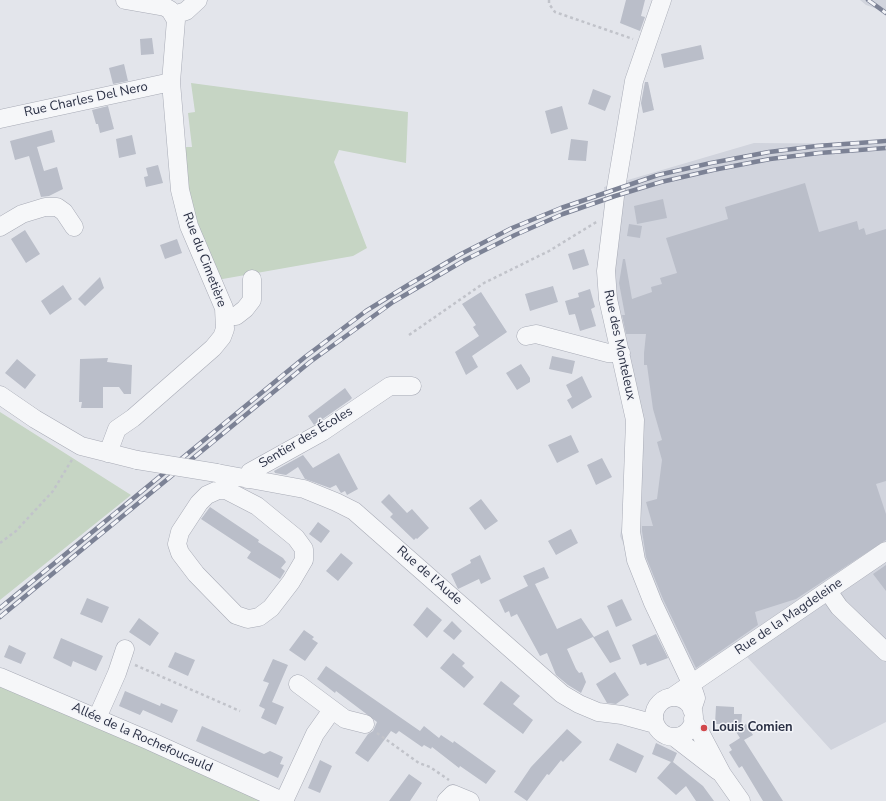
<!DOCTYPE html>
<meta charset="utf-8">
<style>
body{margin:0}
canvas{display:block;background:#e3e5eb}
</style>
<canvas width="886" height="801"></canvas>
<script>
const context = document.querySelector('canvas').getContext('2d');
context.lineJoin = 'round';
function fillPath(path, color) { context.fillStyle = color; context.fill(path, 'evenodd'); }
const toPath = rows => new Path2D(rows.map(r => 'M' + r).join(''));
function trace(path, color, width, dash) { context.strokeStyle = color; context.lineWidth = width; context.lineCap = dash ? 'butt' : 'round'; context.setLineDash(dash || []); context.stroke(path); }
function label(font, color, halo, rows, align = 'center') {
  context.font = font + ' "Nunito Sans",sans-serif'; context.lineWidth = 3; context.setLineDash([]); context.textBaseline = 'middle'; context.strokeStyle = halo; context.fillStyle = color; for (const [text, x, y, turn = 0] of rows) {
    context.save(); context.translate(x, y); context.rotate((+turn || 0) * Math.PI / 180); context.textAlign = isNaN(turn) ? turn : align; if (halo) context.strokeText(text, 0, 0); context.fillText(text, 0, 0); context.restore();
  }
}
const built = toPath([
 [860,0,886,0,886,12,866,5],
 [754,143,886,144,886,722,831,750,747,657,687,690,620,536,643,425,611,308,604,187]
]);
const green = toPath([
 [191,83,408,112,406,163,339,150,334,162,367,248,353,256,217,280,197,242,180,147,192,147,188,113,195,112],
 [0,412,131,495,0,600],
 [0,684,270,801,0,801]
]);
const building = toPath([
 [626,0,645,0,641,16,645,17,640,31,620,23],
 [152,38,154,54,141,55,140,39],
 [701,45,704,59,664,68,661,54],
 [124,64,128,81,113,84,109,68],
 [645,82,648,82,654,110,643,113,641,103],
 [593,89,611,96,605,111,588,104],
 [108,106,114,129,100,133,98,124,96,124,92,110],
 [562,106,568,129,551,134,545,111],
 [52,130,55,142,37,147,44,171,57,167,63,189,49,196,41,197,29,156,15,160,10,141],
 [132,135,136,154,119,158,116,139],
 [571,139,588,141,586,161,568,160],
 [158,165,163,183,146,187,144,177,148,176,146,168],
 [805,183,819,232,857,221,859,230,864,228,866,235,886,229,886,481,876,484,886,514,886,540,796,599,755,612,758,625,696,668,663,599,646,557,642,531,642,526,653,526,646,502,657,499,662,460,657,442,662,440,653,409,647,365,644,365,644,353,646,334,626,334,622,315,625,315,619,283,623,259,625,259,632,299,652,292,651,287,662,284,660,278,677,273,666,238,728,219,725,207],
 [663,199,667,218,637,224,634,206],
 [629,224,642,226,640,238,627,236],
 [25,230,40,254,26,263,11,239],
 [177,239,182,253,165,259,160,245],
 [584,249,589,265,573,270,568,254],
 [100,277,104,288,85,306,78,299],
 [63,285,72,299,50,315,41,301],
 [553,286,558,302,530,311,525,294],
 [590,289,595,307,591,309,596,326,580,331,575,314,569,315,565,301,579,297,578,293],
 [481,292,507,332,472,356,478,367,466,375,455,352,479,336,473,327,476,325,462,304],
 [552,356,575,361,572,374,549,369],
 [108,358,107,362,132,365,131,394,124,394,119,387,103,387,103,408,81,408,82,402,79,402,80,359],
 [17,359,36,375,25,389,5,373],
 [521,364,530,378,530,382,517,390,506,373],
 [582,376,592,397,572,409,567,400,572,397,566,385],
 [345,388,352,398,350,400,314,425,308,416],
 [571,435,579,452,557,463,548,445],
 [339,453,358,489,347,495,345,491,341,493,336,485,330,488,305,479,298,467,286,475,275,473,274,471,303,455,313,468],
 [602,458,612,477,596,485,587,465],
 [389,494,407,513,412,509,429,528,417,539,416,538,414,540,390,517,393,514,381,502],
 [481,499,498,521,485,530,469,508],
 [210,507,259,540,258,542,283,558,286,562,281,568,285,571,280,579,247,558,251,552,201,519],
 [318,522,330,531,321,543,309,534],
 [571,529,578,543,556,555,548,541],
 [341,553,353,563,338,581,326,571],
 [480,555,491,579,481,584,479,579,458,589,451,574,471,563,470,560],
 [886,565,886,591,873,574],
 [544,567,549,578,535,584,557,629,581,618,594,637,608,630,621,659,610,663,593,637,567,649,576,669,579,673,582,672,586,682,581,693,568,685,556,675,547,653,540,656,517,614,511,617,509,611,505,613,499,600,528,586,523,576],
 [87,598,109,607,102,623,80,614],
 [622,599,632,620,616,627,607,606],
 [427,607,442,620,427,638,413,625],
 [139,618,159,633,150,646,129,632],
 [452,621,462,631,454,640,443,631],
 [304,630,314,637,312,639,318,643,305,661,289,650],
 [656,634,668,658,647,666,646,663,640,665,632,645],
 [61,638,103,656,96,671,73,661,71,667,53,658],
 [9,645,26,653,21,664,4,657],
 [175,652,195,660,188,676,168,667],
 [453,653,465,663,462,666,474,677,464,688,440,668],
 [273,659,288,665,272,702,284,707,276,725,261,718,265,709,259,706,269,683,263,681],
 [326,666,420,731,424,726,439,738,441,735,453,743,454,741,496,771,486,784,460,766,459,768,432,747,431,749,424,745,422,747,399,731,396,734,391,731,368,762,355,753,368,734,373,731,377,722,336,691,335,693,317,679],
 [615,672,629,695,616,704,607,703,596,684],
 [501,681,520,696,513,704,533,720,523,734,483,704],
 [125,691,160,706,161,703,178,710,172,723,143,710,140,715,119,706],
 [716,706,734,707,734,714,742,714,741,727,746,724,753,735,744,740,783,801,763,801,742,766,739,768,729,752,732,750,729,745,740,738,731,724,715,724],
 [202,726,264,754,270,751,283,757,280,764,284,765,278,778,196,741],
 [567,729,582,742,563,762,561,760,549,775,547,774,527,801,514,792,531,767],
 [617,743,644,756,636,773,609,760],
 [656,743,677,753,673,762,703,786,714,801,696,801,686,786,676,795,657,778,671,762,652,754],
 [320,760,332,766,320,793,308,788],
 [409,774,422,783,410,801,389,801]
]);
const path = toPath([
 [549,0,549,4,555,12,633,39],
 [409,335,484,283,549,251,598,221],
 [0,543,16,531,53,491,73,458],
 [135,665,240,711],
 [377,733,419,763,430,767,449,780]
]);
const minor = toPath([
 [662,0,634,81,616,188,606,271,608,299,635,420,631,532,636,560,653,603,691,683,696,698,692,710],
 [174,15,186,11,198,0],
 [0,119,171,82],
 [0,227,22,214,45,207,57,207,64,212,74,227],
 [225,316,236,316,245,309,252,300,252,279],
 [526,336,536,334,608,353,621,353],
 [0,395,35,419,81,446,137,460],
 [108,453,117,429,133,418,213,348,222,337,225,329,224,308,189,226,180,190,171,82,176,20,170,10,165,7,125,0],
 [217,473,304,489,336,502,354,511,562,694,579,704,598,712,622,715,655,724],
 [247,479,250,472,322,432,390,386,412,386],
 [218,490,226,490,257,506,296,538,304,549,304,560,291,582,271,608,259,617,248,619,236,615,196,574,180,553,177,544,180,532,199,503,207,495,218,490],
 [828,591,839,607,886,652],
 [0,677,150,741,282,801],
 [298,684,345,719,365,724],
 [672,697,886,551],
 '654 717a20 20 0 1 1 40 0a20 20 0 1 1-40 0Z',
 [97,718,117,673,125,649],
 [693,719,722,774,741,801],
 [674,737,718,771],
 [284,801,315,734,332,710],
 [446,801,453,794,470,801]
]);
const rail = toPath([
 [868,0,886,13],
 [0,608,305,357,366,311,408,285,461,254,512,228,561,208,658,175,711,163,769,152,817,146,886,141],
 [0,617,310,362,393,302,465,260,515,235,563,214,615,196,661,182,713,170,770,159,819,153,886,148]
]);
const minorBridge = toPath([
 [137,460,217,473]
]);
const markers = [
 [704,728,4,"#d1474b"]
];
const streetNames = [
 ["Rue Charles Del Nero",86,100,-12],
 ["Rue du Cimetière",204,260,69],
 ["Rue des Monteleux",619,345,78],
 ["Sentier des Écoles",306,438,-31],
 ["Rue de l'Aude",429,576,41],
 ["Rue de la Magdeleine",789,617,-34],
 ["Allée de la Rochefoucauld",142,738,24]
];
const poiNames = [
 ["Louis Comien",712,728]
];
fillPath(built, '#d1d4dd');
fillPath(green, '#c6d5c4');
fillPath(building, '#babec9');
trace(minor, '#a8abb6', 19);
trace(path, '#c1c3ca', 2.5, [3, 3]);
trace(minor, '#f6f7f9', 18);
trace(rail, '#7c8295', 4.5);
trace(rail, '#f3f4f8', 3, [9]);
trace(minorBridge, '#a8abb6', 19, []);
trace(minorBridge, '#f6f7f9', 18);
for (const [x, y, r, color] of markers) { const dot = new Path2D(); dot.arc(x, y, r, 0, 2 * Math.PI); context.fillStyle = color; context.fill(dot); trace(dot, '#f3f4f8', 1.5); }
label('13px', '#2a3044', '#f3f4f8', streetNames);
label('bold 13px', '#2a3044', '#f3f4f8', poiNames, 'left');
</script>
